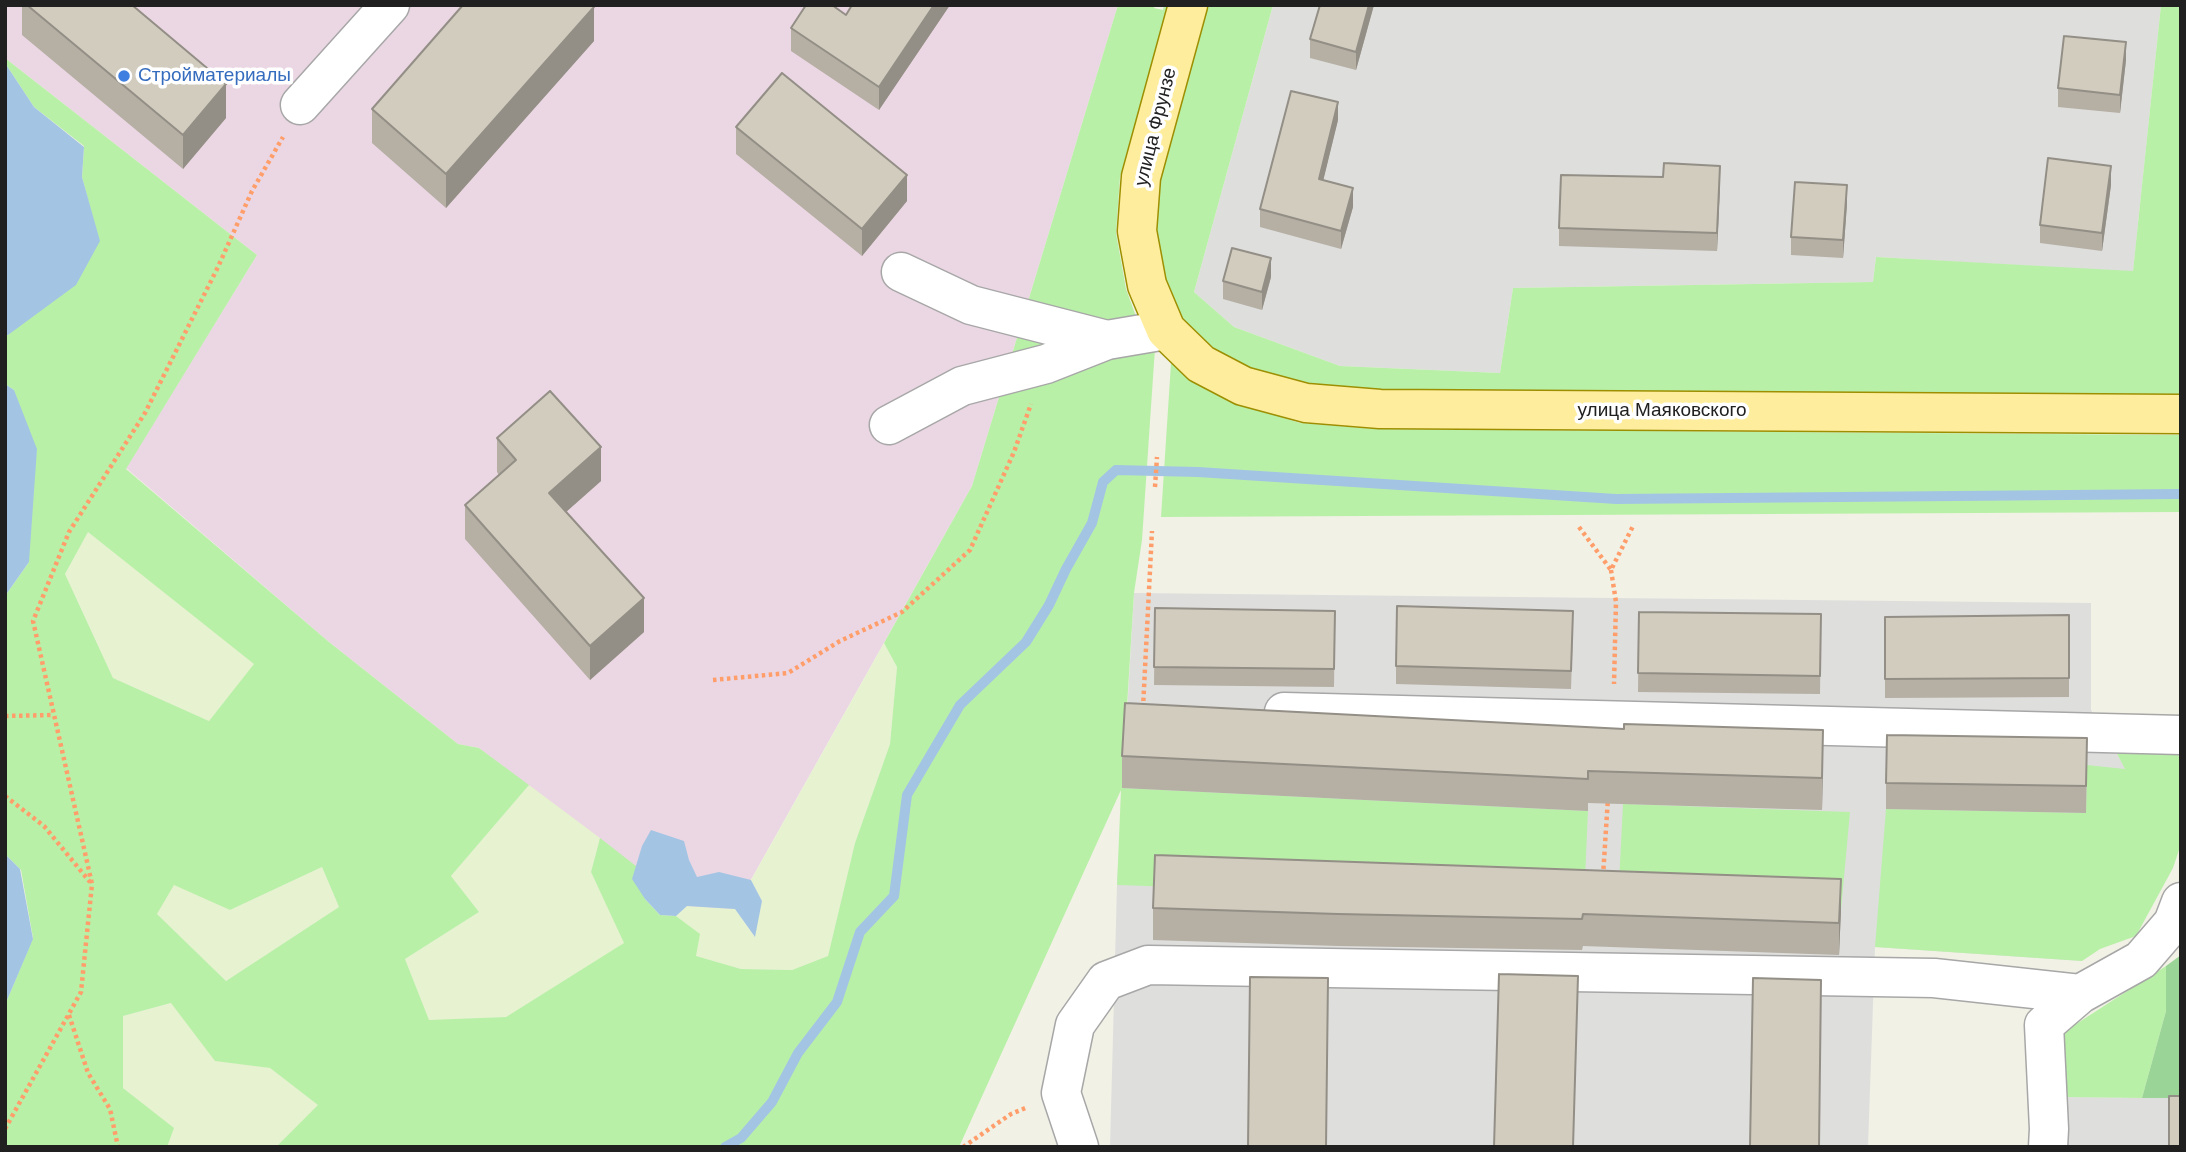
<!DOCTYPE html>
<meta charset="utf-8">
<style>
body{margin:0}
#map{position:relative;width:2186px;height:1152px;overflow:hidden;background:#f2f1e6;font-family:Arial,sans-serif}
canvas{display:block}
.frame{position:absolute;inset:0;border:7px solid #202020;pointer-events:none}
</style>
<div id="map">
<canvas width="2186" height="1152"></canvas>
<div class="frame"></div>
</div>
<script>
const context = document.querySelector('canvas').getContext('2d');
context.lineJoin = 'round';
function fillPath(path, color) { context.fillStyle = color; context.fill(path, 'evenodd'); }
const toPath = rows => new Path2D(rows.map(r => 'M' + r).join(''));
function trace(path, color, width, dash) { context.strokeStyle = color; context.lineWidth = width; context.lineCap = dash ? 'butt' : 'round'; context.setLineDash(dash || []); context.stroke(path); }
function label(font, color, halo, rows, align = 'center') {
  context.font = font + ' Arial,sans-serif'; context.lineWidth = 7; context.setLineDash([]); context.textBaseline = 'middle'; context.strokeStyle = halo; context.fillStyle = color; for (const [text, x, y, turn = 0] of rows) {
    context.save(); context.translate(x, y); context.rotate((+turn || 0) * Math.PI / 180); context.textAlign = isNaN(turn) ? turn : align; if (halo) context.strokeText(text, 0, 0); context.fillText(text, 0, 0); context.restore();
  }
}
const residential = toPath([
 [1273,5,2161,5,2133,272,1876,257,1873,282,1513,288,1500,373,1340,366,1234,327,1194,292],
 [1134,593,2091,603,2091,710,2126,769,2082,961,1875,947,1868,1147,1110,1147,1117,885],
 [2063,1097,2181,1098,2181,1147,2060,1147]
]);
const industrial = toPath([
 [5,5,1118,5,972,486,721,933,479,748,458,744,329,642,126,468,257,255,5,58]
]);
const farmland = toPath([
 [88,531,255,664,209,721,113,678,65,574],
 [884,643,897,667,890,744,855,843,828,956,792,970,741,969,695,956,699,934,676,916,687,906,735,909,754,936,762,901,751,880],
 [529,785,600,838,591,872,625,943,506,1017,429,1021,405,959,479,912,451,876],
 [322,867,339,907,226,981,157,914,174,884,230,910],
 [172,1003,215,1060,270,1068,319,1105,276,1147,167,1147,173,1128,123,1088,123,1016]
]);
const grass = toPath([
 [1118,5,1155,5,1154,8,1163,10,1164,5,1168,5,1120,177,1116,233,1126,289,1138,322,1155,348,1142,540,1134,593,1122,788,1588,811,1584,901,1117,885,1121,790,959,1147,276,1147,318,1105,270,1068,215,1061,171,1003,123,1016,123,1088,174,1128,167,1147,5,1147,5,1005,33,938,21,870,5,854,5,596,29,562,14,390,5,384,5,335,8,335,99,241,82,177,84,146,34,107,5,63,5,58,257,255,126,469,329,642,458,744,479,748,529,785,451,876,479,912,405,959,429,1020,506,1017,624,943,591,872,600,838,636,866,645,899,660,915,676,916,700,934,696,956,741,969,792,970,828,956,855,843,890,744,897,667,884,643,972,486],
 [88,532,254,664,209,721,113,678,65,574],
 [322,867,339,907,226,981,157,914,174,885,230,910],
 [1207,5,1273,5,1194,292,1234,327,1340,366,1500,373,1513,288,1873,282,1876,257,2133,271,2161,5,2181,5,2181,398,1389,393,1309,387,1247,371,1213,352,1179,320,1162,280,1154,232,1159,181],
 [1171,363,1188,378,1231,401,1300,423,1374,429,2181,435,2181,512,1161,517],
 [2114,748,2176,750,2181,761,2181,844,2173,868,2136,936,2100,949,2082,961,1875,947,1886,809,2086,813,2087,765,2125,769],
 [1623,804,1850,812,1841,910,1618,902],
 [2166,966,2166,1011,2142,1098,2063,1097,2059,1035]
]);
const forest = toPath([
 [2181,955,2181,1098,2142,1098,2166,1011,2166,966]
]);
const water = toPath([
 [5,63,34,107,84,147,82,177,100,241,76,285,8,335,5,335],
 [5,384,14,390,37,449,29,562,5,596],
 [651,830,684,841,689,860,697,877,719,872,751,880,762,901,755,937,735,909,687,906,676,916,660,915,645,899,632,879,642,846],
 [5,854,20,869,33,939,5,1005]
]);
const stream = toPath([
 [725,1147,741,1138,772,1102,798,1053,837,1002,860,932,894,896,907,795,960,705,1026,642,1049,605,1066,569,1092,523,1103,482,1116,470,1198,472,1616,499,2181,494]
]);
const path = toPath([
 [1155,487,1157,457],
 [1579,527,1611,570,1633,526],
 [1611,570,1616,602,1614,684],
 [713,680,788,673,840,641,902,612,970,550,1014,452,1031,404],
 [1143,708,1152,531],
 [5,716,53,715],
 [5,796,44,826,90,882],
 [1603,876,1608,798],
 [69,1015,88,1073,110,1109,118,1147],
 [5,1129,81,992,92,884,33,621,69,532,145,413,218,267,252,191,283,137],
 [963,1147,1011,1114,1028,1107]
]);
const minor = toPath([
 [300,105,390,5],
 [901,272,971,305,1107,340],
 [889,425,962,386,1046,364,1107,340,1166,330],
 [1284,712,2181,735],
 [1079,1147,1061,1093,1075,1025,1106,981,1148,965,1934,978,2080,994],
 [2048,1147,2049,1129,2044,1025,2080,994,2141,960,2173,923,2181,902]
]);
const major = toPath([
 [1188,5,1141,177,1137,231,1147,285,1166,330,1201,364,1243,386,1306,403,1380,409,2181,414]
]);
const wall = toPath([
 [22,5,136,5,134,7,226,118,183,169,22,35],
 [950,5,879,110,791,51,791,28,846,15],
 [1320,5,1374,5,1356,70,1310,58,1310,39],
 [594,41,446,208,372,143,372,109],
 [2126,60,2120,113,2058,107,2058,88],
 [1338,120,1323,180,1353,207,1341,249,1260,227,1260,209],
 [736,127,907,201,862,256,736,154],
 [1663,177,1720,184,1717,251,1559,246,1559,228],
 [2111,185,2102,251,2040,243,2040,225],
 [1847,204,1843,258,1791,255,1791,237],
 [1271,277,1262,310,1223,299,1223,281],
 [497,438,601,481,566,512,644,632,590,680,465,539,465,505,499,475,497,472],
 [1155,608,1335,611,1334,687,1154,685],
 [1639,612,1821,614,1820,694,1638,692],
 [2069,615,2069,697,1885,698,1885,617],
 [1573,630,1571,689,1396,684,1396,666],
 [1122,756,1823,762,1822,810,1588,803,1588,811,1122,788],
 [2087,765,2086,813,1886,809,1886,783],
 [1153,908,1841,910,1839,955,1583,946,1582,950,1338,946,1153,940]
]);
const shadedWall = toPath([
 [934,5,950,5,879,110,879,87],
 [1369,5,1374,5,1356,70,1356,52],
 [594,7,594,41,446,208,446,174],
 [2126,42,2126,60,2120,113,2120,95],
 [226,84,226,118,183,169,183,135],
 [1338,102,1338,120,1319,198,1319,179],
 [1720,166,1720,184,1717,251,1717,233],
 [2111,166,2111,185,2102,251,2102,233],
 [907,175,907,201,862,256,862,229],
 [1847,185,1847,204,1843,258,1843,240],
 [1353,188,1353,207,1341,249,1341,231],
 [1271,258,1271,277,1262,310,1262,292],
 [601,447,601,481,549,527,549,493],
 [644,598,644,632,590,680,590,646],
 [1823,730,1823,762,1822,810,1822,778],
 [1841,879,1841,910,1839,955,1839,923]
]);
const building = toPath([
 [27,5,132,5,226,84,183,135,27,5],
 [463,5,591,5,594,7,446,174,372,109,463,5],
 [806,5,832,5,846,15,852,5,934,5,879,87,791,28,806,5],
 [1320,5,1369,5,1356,52,1310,39,1320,5],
 [2064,36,2126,42,2120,95,2058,88,2064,36],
 [782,73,907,175,862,229,736,127,782,73],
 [1291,91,1338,102,1319,179,1353,188,1341,231,1260,209,1291,91],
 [2048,158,2111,166,2102,233,2040,225,2048,158],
 [1664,163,1720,166,1717,233,1559,228,1561,175,1663,177,1664,163],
 [1795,182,1847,185,1843,240,1791,237,1795,182],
 [1232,248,1271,258,1262,292,1223,281,1232,248],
 [550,391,601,447,549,493,644,598,590,646,465,505,516,460,497,438,550,391],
 [1397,606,1573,611,1571,671,1396,666,1397,606],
 [1155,608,1335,611,1334,669,1154,667,1155,608],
 [1639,612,1821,614,1820,676,1638,673,1639,612],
 [2069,615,2069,678,1885,679,1885,617,2069,615],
 [1125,703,1624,729,1624,724,1823,730,1822,778,1588,771,1588,779,1122,756,1125,703],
 [1887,735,2087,738,2086,786,1886,783,1887,735],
 [1155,855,1841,879,1839,923,1583,914,1582,919,1338,914,1153,908,1155,855],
 [1499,974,1578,976,1573,1147,1494,1147,1499,974],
 [1250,977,1328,978,1326,1147,1248,1147,1250,977],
 [1753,978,1821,980,1819,1147,1750,1147,1753,978],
 [2169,1096,2181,1096,2181,1147,2169,1147,2169,1096]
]);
const markers = [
 [124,76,7,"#3f7fe0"]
];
const shopNames = [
 ["Стройматериалы",138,76]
];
const streetNames = [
 ["улица Фрунзе",1156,127,-76],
 ["улица Маяковского",1662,411]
];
fillPath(residential, '#dededd');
fillPath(industrial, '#ebd7e3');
fillPath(farmland, '#e7f2d0');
fillPath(grass, '#b9f0a8');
fillPath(forest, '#9ad597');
fillPath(water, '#a3c5e3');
trace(stream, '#a3c5e3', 10);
trace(minor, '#a7a7a7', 41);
trace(major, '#9d8f00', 41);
trace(path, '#ff9e6a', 4.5, [3.5, 3.5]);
trace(minor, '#fff', 38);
trace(major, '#ffed9e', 38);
fillPath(wall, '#b5afa4');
fillPath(shadedWall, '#938f86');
fillPath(building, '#d2ccbf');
trace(building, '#938f86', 2);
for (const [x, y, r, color] of markers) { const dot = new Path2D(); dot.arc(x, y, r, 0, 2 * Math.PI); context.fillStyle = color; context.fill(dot); trace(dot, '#fff', 2.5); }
label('19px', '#366cbe', '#fff', shopNames, 'left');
label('19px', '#202020', '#fff', streetNames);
</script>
